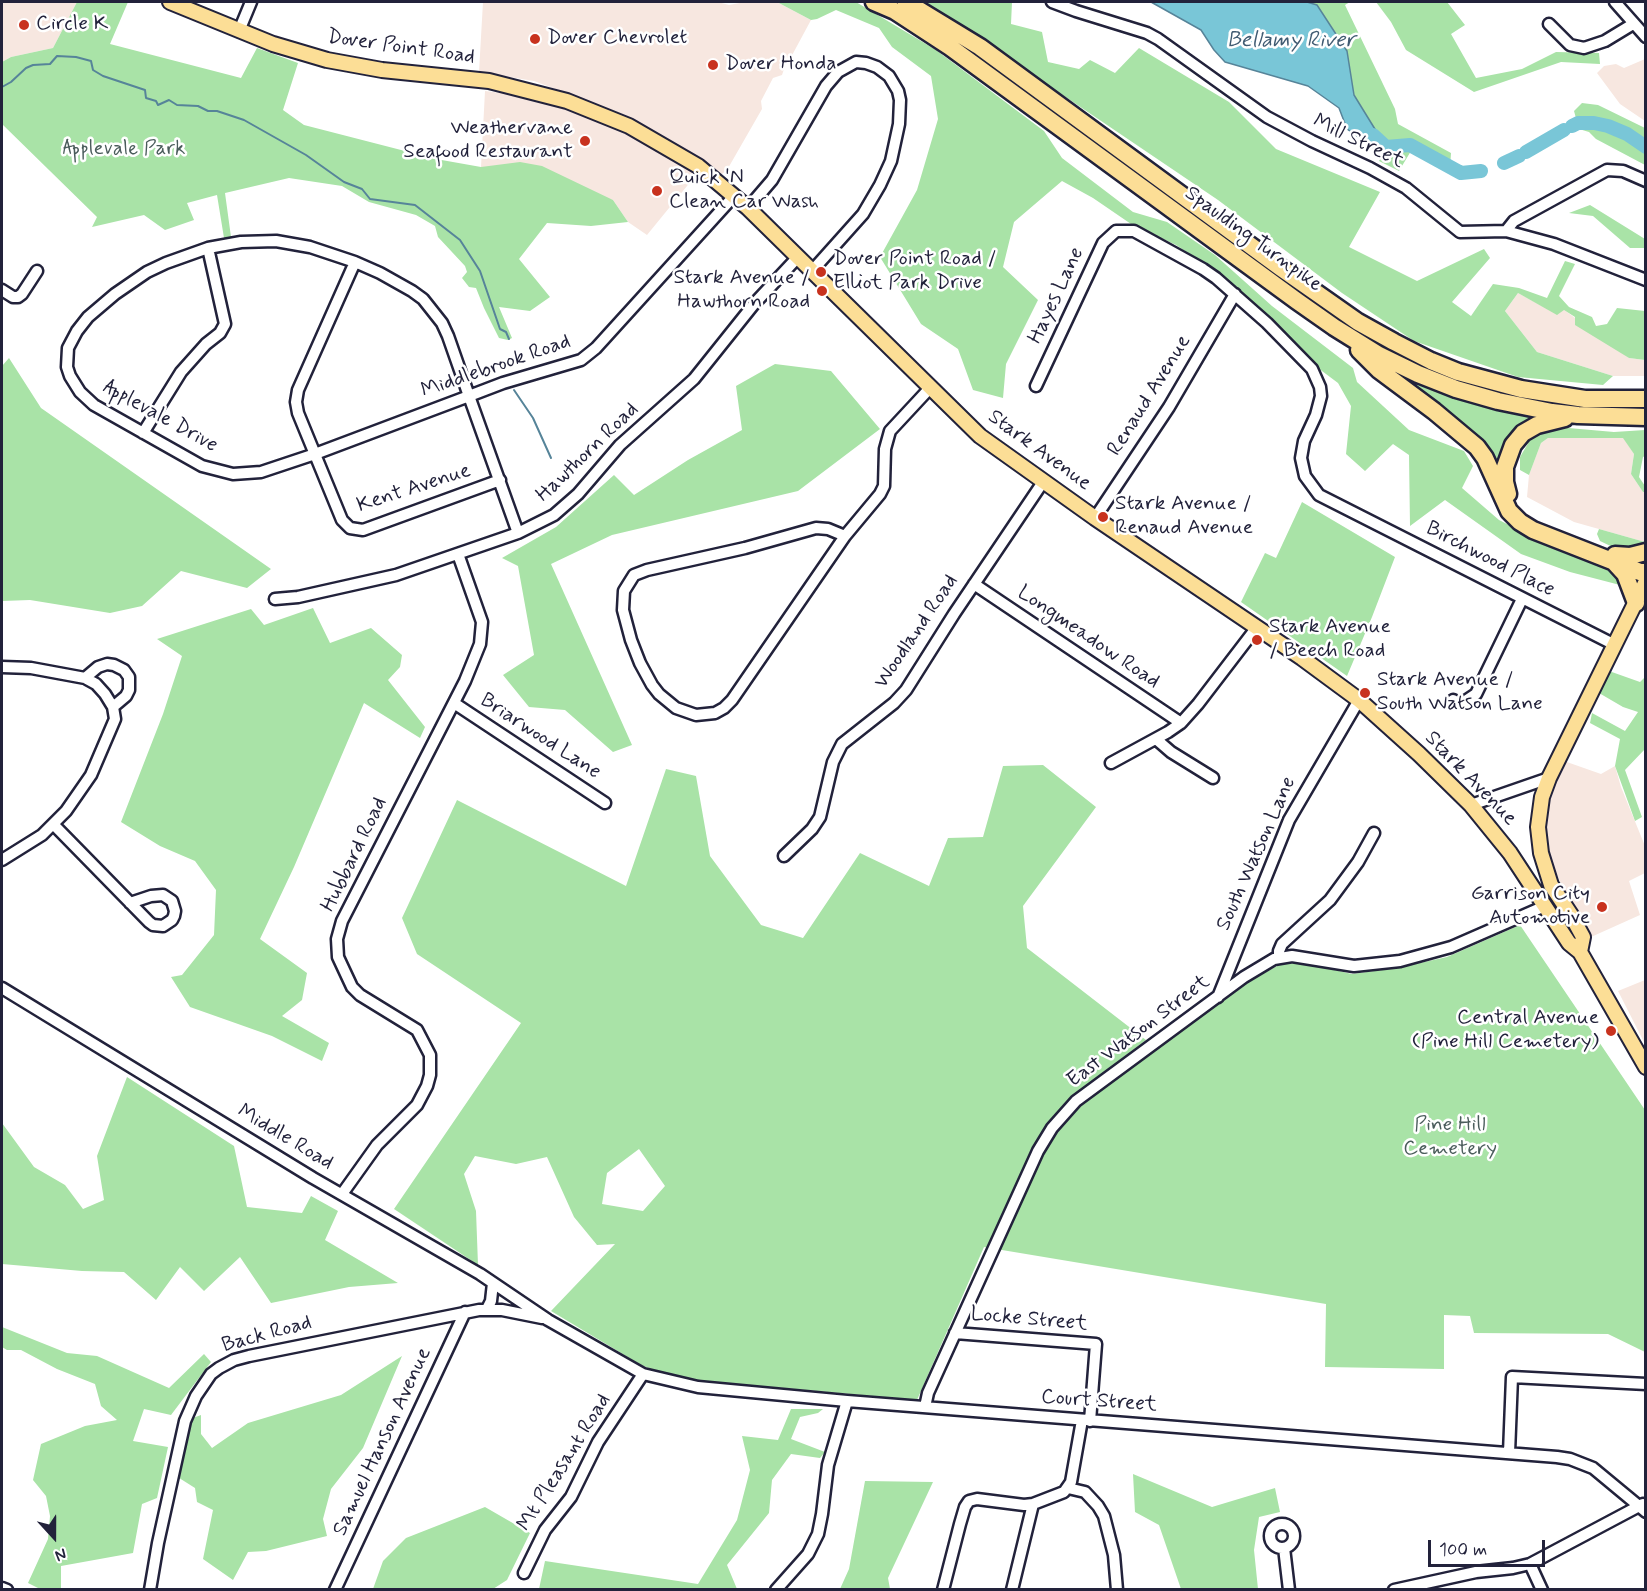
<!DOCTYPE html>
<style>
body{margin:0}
#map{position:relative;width:1647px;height:1591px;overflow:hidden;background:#fff;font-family:Mynerve,sans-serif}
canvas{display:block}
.frame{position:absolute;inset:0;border:3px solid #22223b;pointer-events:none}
.north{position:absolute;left:24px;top:1507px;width:60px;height:60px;-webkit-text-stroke:4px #fff;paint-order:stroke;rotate:159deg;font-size:16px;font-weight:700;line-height:24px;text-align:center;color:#22223b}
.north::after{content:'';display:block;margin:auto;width:21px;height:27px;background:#22223b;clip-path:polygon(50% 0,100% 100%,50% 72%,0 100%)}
.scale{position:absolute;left:1428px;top:1540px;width:117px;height:27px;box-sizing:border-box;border:3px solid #22223b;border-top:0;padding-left:8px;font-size:18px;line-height:21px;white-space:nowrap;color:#22223b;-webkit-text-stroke:4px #fff;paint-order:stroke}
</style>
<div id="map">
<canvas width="1647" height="1591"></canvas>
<div class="frame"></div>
<div class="north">N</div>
<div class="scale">100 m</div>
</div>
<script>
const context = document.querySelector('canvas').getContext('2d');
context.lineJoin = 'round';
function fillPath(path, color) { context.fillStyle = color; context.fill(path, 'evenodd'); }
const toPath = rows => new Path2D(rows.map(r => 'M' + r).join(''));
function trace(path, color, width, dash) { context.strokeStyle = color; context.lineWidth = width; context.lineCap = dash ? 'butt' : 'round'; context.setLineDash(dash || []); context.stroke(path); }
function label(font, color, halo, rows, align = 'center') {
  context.font = font + ' Mynerve,sans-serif'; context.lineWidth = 5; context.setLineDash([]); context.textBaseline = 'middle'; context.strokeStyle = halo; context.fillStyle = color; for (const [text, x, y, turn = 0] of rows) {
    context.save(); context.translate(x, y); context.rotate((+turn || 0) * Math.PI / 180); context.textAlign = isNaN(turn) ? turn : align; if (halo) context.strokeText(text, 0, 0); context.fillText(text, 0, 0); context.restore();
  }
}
const built = toPath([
 [2,2,77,2,53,48,11,57,2,62],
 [483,2,718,2,729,5,745,2,777,2,811,20,790,59,784,56,779,65,784,69,782,75,773,78,761,101,762,109,727,170,722,174,625,115,534,81,479,72],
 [1645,59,1645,121,1620,104,1597,73,1604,66,1616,64,1624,68],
 [485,91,526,96,596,118,648,142,696,175,647,235,628,222,613,200,481,167],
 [1518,293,1557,314,1563,309,1629,358,1645,360,1645,376,1613,376,1537,352,1505,311],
 [1548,438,1624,438,1634,454,1631,474,1643,492,1645,492,1645,542,1574,522,1527,497,1529,475,1541,443],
 [1564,761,1601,774,1615,766,1621,787,1645,846,1645,873,1629,881,1640,915,1591,937,1583,929,1557,875,1547,846,1545,822,1551,789],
 [1645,980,1645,1044,1618,991]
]);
const green = toPath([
 [77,2,128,2,110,44,241,78,257,48,298,63,283,110,304,125,436,159,481,167,520,162,542,166,613,200,628,222,591,226,547,223,519,259,550,297,530,311,499,307,512,338,508,340,499,338,484,308,476,288,469,287,462,278,467,272,465,266,438,237,435,226,416,215,369,202,342,186,289,178,225,193,231,237,224,238,217,195,187,203,194,220,165,230,144,215,92,227,97,217,2,124,2,62,11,57,53,48],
 [777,2,856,2,936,50,1044,131,1062,158,1133,212,1167,222,1215,255,1272,306,1353,368,1357,382,1409,430,1464,451,1473,466,1462,488,1499,520,1564,553,1611,569,1620,585,1570,572,1521,554,1445,500,1410,526,1409,455,1393,444,1365,471,1346,454,1351,406,1338,383,1318,368,1226,278,1176,245,1131,224,1093,198,1062,181,1014,222,1003,267,1038,300,1006,364,1003,398,973,390,958,349,921,324,880,257,917,190,938,119,931,76,892,47,879,28,836,10,817,19,811,20],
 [925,2,1012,2,1011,24,1042,32,1048,62,1079,69,1090,60,1115,73,1139,48,1229,102,1276,149,1380,192,1349,247,1417,281,1484,249,1490,258,1452,302,1471,316,1493,284,1519,288,1547,298,1565,261,1575,264,1559,296,1569,307,1592,317,1596,326,1607,324,1617,308,1645,311,1645,360,1629,358,1575,325,1575,317,1564,310,1557,315,1518,293,1505,311,1537,352,1613,376,1603,385,1518,377,1414,341,1342,293,1218,200],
 [1307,2,1350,2,1345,5,1395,109,1398,124,1451,153,1450,168,1414,146,1399,171,1379,161,1386,147,1354,95,1347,51,1317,5],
 [1376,2,1447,2,1465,25,1451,34,1476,78,1522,69,1556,52,1599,53,1600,64,1561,62,1474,92,1406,50,1391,22],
 [1582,103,1598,105,1645,128,1645,165,1596,139,1589,132,1579,129,1574,111],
 [1590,205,1645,239,1645,248,1630,248,1593,216,1569,213],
 [9,358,41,408,271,569,247,588,181,571,142,606,110,613,30,600,2,601,2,366],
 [775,364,831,371,880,429,798,491,612,535,551,564,632,745,613,752,565,710,529,707,503,675,534,655,518,566,502,558,556,527,614,475,634,495,688,460,742,430,736,386],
 [1392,371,1422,385,1463,400,1505,411,1538,418,1502,475,1521,519,1497,473],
 [1557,427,1614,432,1645,430,1645,456,1643,457,1639,477,1645,486,1645,492,1643,492,1631,474,1634,454,1623,438,1548,438,1541,443,1529,475,1520,470,1520,457,1533,435],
 [1302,502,1395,557,1372,617,1347,676,1241,602,1265,553,1276,558],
 [1599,529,1645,542,1645,546,1621,551,1600,541,1597,534],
 [313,608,330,643,371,628,402,655,400,667,388,680,425,727,420,738,364,703,294,867,260,939,307,973,302,1000,282,1016,329,1043,322,1061,272,1036,190,1007,171,977,182,975,214,935,216,890,195,861,160,846,121,822,163,714,182,656,157,639,251,609,264,625],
 [1609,671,1640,682,1645,677,1645,749,1625,770,1642,817,1635,821,1615,766,1620,739,1590,723,1592,713,1625,731,1638,712,1623,707,1599,693],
 [1043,765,1096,807,1023,906,1027,948,1146,1040,1096,1078,1104,1086,1251,980,1283,963,1304,963,1352,974,1397,968,1447,957,1520,925,1645,1110,1645,1352,1608,1334,1474,1333,1470,1316,1444,1315,1444,1369,1325,1367,1326,1304,984,1247,917,1400,694,1380,662,1373,641,1365,551,1311,615,1244,597,1245,574,1217,547,1157,516,1164,475,1156,464,1174,476,1211,478,1265,394,1209,521,1023,417,954,402,918,457,800,626,886,666,769,696,776,710,856,761,925,803,938,860,853,929,886,948,838,983,837,1003,766],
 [639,1149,665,1186,643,1211,602,1204,607,1173],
 [127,1077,234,1146,247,1207,302,1213,311,1196,338,1211,325,1240,398,1283,349,1287,271,1303,240,1257,204,1291,180,1267,156,1300,124,1272,82,1271,2,1264,2,1123,34,1167,65,1185,83,1209,104,1200,97,1156],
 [2,1327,67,1353,97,1356,169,1388,204,1354,211,1362,171,1415,144,1409,133,1441,168,1447,157,1498,142,1504,133,1553,61,1566,61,1589,40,1589,28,1583,48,1539,50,1516,46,1496,33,1480,41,1444,85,1426,117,1420,101,1406,95,1384,57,1369,21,1350,7,1350,2,1347],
 [402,1356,363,1448,331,1489,323,1519,327,1536,266,1551,248,1552,233,1580,203,1559,213,1510,197,1502,195,1488,176,1476,190,1419,201,1415,201,1434,212,1448,248,1423,341,1395],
 [791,1409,823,1409,818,1413,800,1417,791,1439,825,1452,820,1458,791,1454,772,1480,769,1513,727,1565,737,1589,539,1589,545,1561,698,1584,737,1520,750,1470,742,1436,778,1440],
 [1133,1474,1212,1507,1275,1488,1280,1512,1259,1517,1254,1550,1258,1589,1181,1589,1159,1525,1135,1512],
 [865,1481,933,1482,888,1578,890,1589,840,1589,849,1569],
 [485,1507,530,1533,507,1580,493,1589,373,1589,383,1561,406,1538]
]);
const water = toPath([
 [1151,2,1307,2,1317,5,1347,51,1354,95,1386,147,1379,152,1347,129,1339,108,1308,86,1225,62,1214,50,1201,30,1151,2]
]);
const stream = toPath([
 [2,87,11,82,26,68,33,65,50,64,57,56,76,57,91,61,93,70,103,76,145,90,146,98,156,101,158,105,169,100,177,105,198,106,208,111,217,111,244,120,306,155,344,182,362,189,370,199,415,205,460,240,480,271,500,329,506,332,509,339],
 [514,390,533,418,551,458]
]);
const river = toPath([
 [1572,126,1578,123,1594,123,1608,126,1627,134,1646,147],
 [1373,135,1386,147,1410,145,1461,173,1481,171],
 [1526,152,1564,130],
 [1504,163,1519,156]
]);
const minor = toPath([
 [1052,2,1076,11,1147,33,1158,39,1267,117,1312,141,1370,168,1406,188,1460,232,1506,231,1514,221,1607,170,1623,171,1646,181],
 [1615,2,1646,37],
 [1549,24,1570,45,1584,48,1605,41,1633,24],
 [239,31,251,2],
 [748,208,772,180,826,86,838,72,856,62,866,63,877,67,889,76,898,91,900,100,899,124,891,161,880,185,863,214,812,271],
 [1506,231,1554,244,1646,280],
 [355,262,298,390,296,402,298,413,342,520,350,528,363,530,500,480],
 [2,290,13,297,18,297,22,294,37,271],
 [1036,386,1103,243,1116,231,1134,231,1203,269,1216,278,1267,323,1312,369,1320,387,1321,396,1316,415,1304,441,1301,458,1305,476,1319,495,1615,645],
 [143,433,181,372,206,344,220,333,225,324,208,248],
 [1095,518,1169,407,1235,294],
 [518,533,469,396,448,336,442,323,423,299,412,291,380,273,355,262,310,247,276,241,241,242,208,248,166,263,147,272,115,294,88,317,77,331,68,348,67,367,70,376,80,392,94,405,202,466,233,474,261,472,315,454,469,396,503,383,581,360,596,348,734,196],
 [845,536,828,529,816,528,745,548,647,570,634,575,624,591,623,610,631,640,640,663,652,685,659,694,676,708,696,715,715,713,724,708,732,700,845,536,880,494,884,486,885,449,890,431,930,388],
 [974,584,1181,723],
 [275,599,298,597,396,575,518,533,554,515,578,494,620,445,694,379,754,304,798,257],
 [2,667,31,668,85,678,96,684,105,694,113,707,115,719,91,775,66,811,42,835,2,860],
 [85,678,98,667,107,664,114,665,124,670,129,677,129,690,126,696,113,707],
 [1453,700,1457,702,1464,702,1476,694,1522,599],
 [454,703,605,803],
 [1156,739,1171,752,1213,778],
 [1111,763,1168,732,1181,723,1198,704,1257,627],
 [1471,805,1549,778],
 [54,825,149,922,153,925,163,926,172,920,174,916,175,911,172,901,163,895,151,896,130,903],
 [784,856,812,829,820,817,833,762,842,744,894,703,906,690,954,614,1043,482],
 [1279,957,1279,951,1282,944,1330,900,1358,862,1374,833],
 [2,988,313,1178,480,1274,548,1320,643,1374,698,1387,847,1401,1557,1457,1570,1459,1593,1468,1646,1512],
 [1218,997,1289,820,1359,700],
 [342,1194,377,1145,417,1105,427,1086,430,1075,430,1055,417,1030,360,995,352,987,338,957,337,939,342,921,465,681,480,644,482,622,458,554],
 [487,1309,491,1301,493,1283],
 [955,1333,1096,1344,1090,1421],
 [925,1407,928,1393,1038,1151,1052,1128,1076,1101,1244,977,1274,959,1292,956,1354,966,1400,961,1451,947,1545,906],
 [1509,1453,1512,1377,1646,1384],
 [1068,1488,1085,1492,1098,1506,1104,1516,1114,1555,1117,1590],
 '1270 1536a12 12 0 1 1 24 0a12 12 0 1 1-24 0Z',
 [1284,1548,1289,1590],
 [1530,1564,1542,1590],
 [524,1573,545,1530,571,1497,598,1442,643,1374],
 [2,1588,7,1590],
 [150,1590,158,1543,185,1421,196,1396,211,1374,219,1368,234,1360,249,1356,479,1310,502,1310,542,1318],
 [335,1590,465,1312],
 [776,1590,808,1554,818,1534,822,1514,828,1465,847,1401],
 [943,1590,960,1524,965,1507,969,1501,977,1499,1024,1505,1033,1504,1064,1492,1071,1482,1082,1420],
 [1012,1590,1033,1504],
 [1394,1590,1476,1572,1513,1568,1530,1564,1643,1504]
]);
const major = toPath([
 [170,2,273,44,327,60,382,70,489,81,567,101,629,126,698,166,748,208,980,436,1095,518,1302,658,1359,700,1419,754,1471,805,1510,853,1569,943,1580,952],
 [1646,581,1549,778,1542,797,1538,827,1541,853,1551,885,1571,915,1583,937,1580,952,1646,1067]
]);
const highway = toPath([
 [874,2,895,11,950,47,1297,301,1334,327,1379,355,1418,374,1456,389,1498,401,1552,412,1578,415,1646,417],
 [906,2,980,47,1281,268,1358,322,1394,342,1431,361,1458,372,1521,389,1585,399,1646,399],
 [1359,350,1379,370,1434,411,1477,447,1485,458,1509,511,1520,522,1533,530,1640,572,1646,572],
 [1508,494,1505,482,1505,467,1513,445,1523,433,1537,425,1565,418],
 [1615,555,1630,556,1646,552],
 [1614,562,1625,574,1636,603]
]);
const markers = [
 [24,25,6,"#c8321e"],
 [535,39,6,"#c8321e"],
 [713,65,6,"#c8321e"],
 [585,141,6,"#c8321e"],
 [657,191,6,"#c8321e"],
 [821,272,6,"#c8321e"],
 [822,291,6,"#c8321e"],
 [1103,517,6,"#c8321e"],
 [1257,640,6,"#c8321e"],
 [1365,693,6,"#c8321e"],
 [1602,907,6,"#c8321e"],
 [1611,1031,6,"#c8321e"]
];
const poiNames = [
 ["Circle K",36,25],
 ["Dover Chevrolet",547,39],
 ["Dover Honda",725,65],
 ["Weathervane",573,129,"right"],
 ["Seafood Restaurant",573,153,"right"],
 ["Quick 'N",669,179],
 ["Clean Car Wash",669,203],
 ["Dover Point Road /",833,260],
 ["Elliot Park Drive",833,284],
 ["Stark Avenue /",810,279,"right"],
 ["Hawthorn Road",810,303,"right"],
 ["Stark Avenue /",1115,505],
 ["Renaud Avenue",1115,529],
 ["Stark Avenue",1269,628],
 ["/ Beech Road",1269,652],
 ["Stark Avenue /",1377,681],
 ["South Watson Lane",1377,705],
 ["Garrison City",1590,895,"right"],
 ["Automotive",1590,919,"right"],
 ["Central Avenue",1599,1019,"right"],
 ["(Pine Hill Cemetery)",1599,1043,"right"]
];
const streetNames = [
 ["Dover Point Road",401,48,8],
 ["Mill Street",1358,142,26],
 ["Spaulding Turnpike",1253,240,36],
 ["Hayes Lane",1057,296,-65],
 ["Middlebrook Road",496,367,-19],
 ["Renaud Avenue",1150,396,-58],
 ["Applevale Drive",160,417,29],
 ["Stark Avenue",1039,451,36],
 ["Hawthorn Road",588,453,-44],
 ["Kent Avenue",414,489,-18],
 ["Birchwood Place",1490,560,27],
 ["Woodland Road",917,632,-56],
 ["Longmeadow Road",1088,638,34],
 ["Briarwood Lane",540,737,33],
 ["Stark Avenue",1470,779,46],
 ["South Watson Lane",1257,854,-66],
 ["Hubbard Road",355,855,-64],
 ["East Watson Street",1139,1032,-37],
 ["Middle Road",285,1138,31],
 ["Locke Street",1029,1320,5],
 ["Back Road",267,1335,-15],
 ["Court Street",1099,1402,4],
 ["Samuel Hanson Avenue",383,1442,-65],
 ["Mt Pleasant Road",565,1463,-58]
];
const parkNames = [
 ["Applevale Park",124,150],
 ["Pine Hill",1450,1126],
 ["Cemetery",1450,1150]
];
const waterNames = [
 ["Bellamy River",1291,41]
];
fillPath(built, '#f7e7e0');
fillPath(green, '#a9e3a7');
fillPath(water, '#79c6d7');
trace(water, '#568499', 1.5);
trace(stream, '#568499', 2);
trace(river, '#79c6d7', 14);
trace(minor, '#22223b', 15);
trace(major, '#22223b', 18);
trace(highway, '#22223b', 21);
trace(minor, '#fff', 10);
trace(major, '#fcde96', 14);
trace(highway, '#fcde96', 16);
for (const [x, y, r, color] of markers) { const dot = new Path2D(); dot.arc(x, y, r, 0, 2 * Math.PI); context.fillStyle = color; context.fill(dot); trace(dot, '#fff', 2); }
label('21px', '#22223b', '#fff', poiNames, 'left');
label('21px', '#22223b', '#fff', streetNames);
label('21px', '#4a5c5b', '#fff', parkNames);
label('italic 22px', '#405b72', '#fff', waterNames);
</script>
